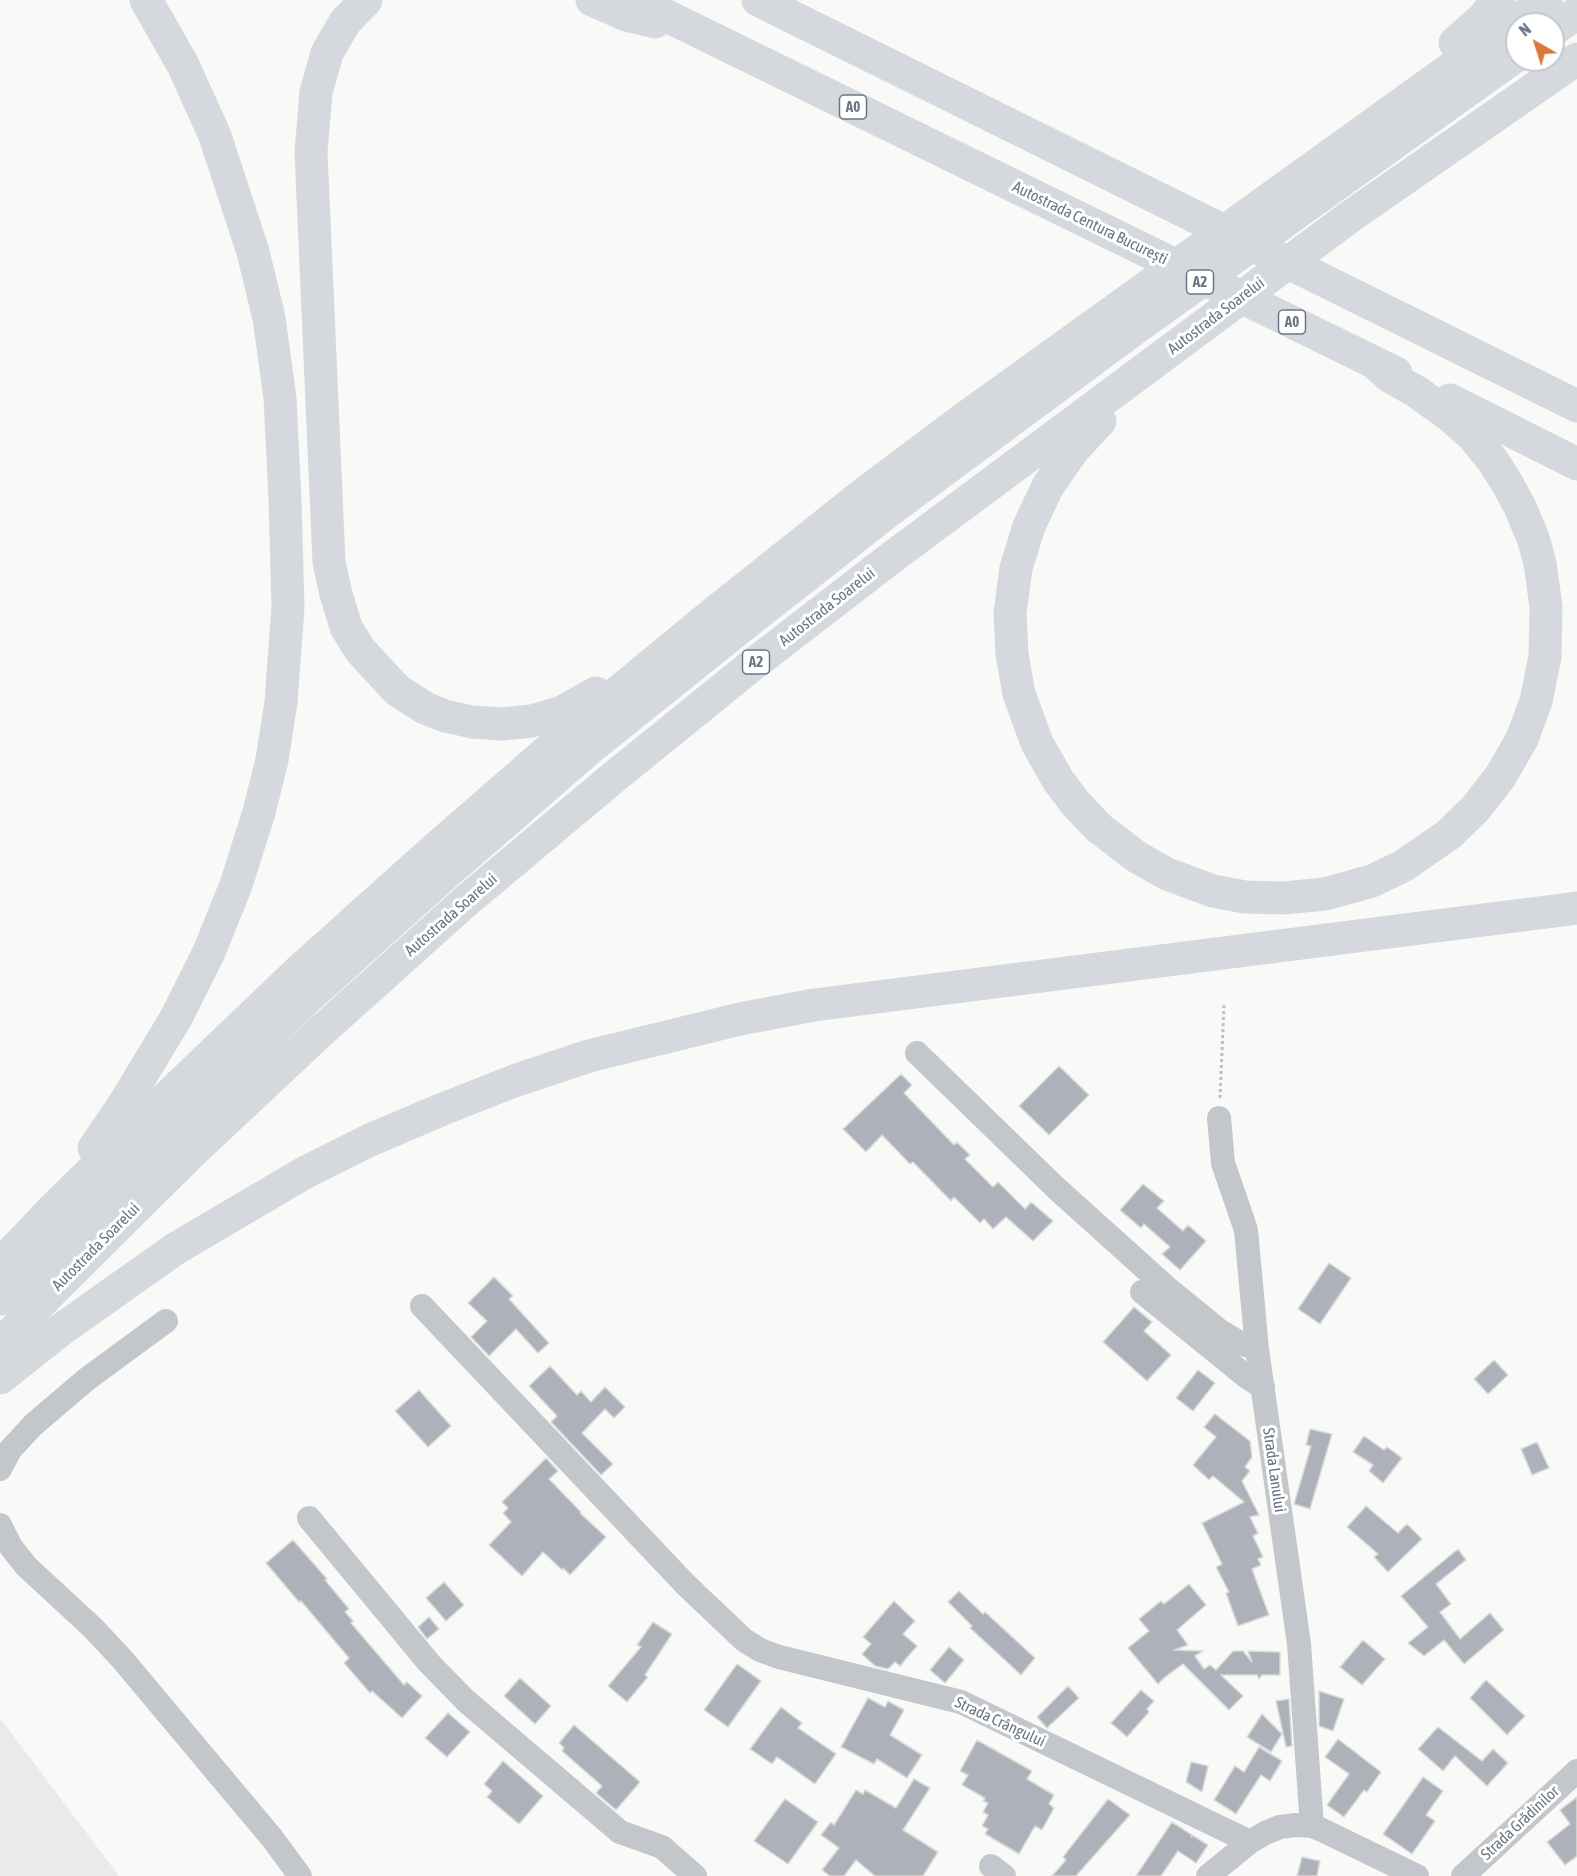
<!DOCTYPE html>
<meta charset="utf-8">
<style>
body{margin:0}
#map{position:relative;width:1577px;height:1876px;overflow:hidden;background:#f9f9f8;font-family:"Asap Condensed",sans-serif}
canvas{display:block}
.north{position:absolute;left:1505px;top:12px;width:60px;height:60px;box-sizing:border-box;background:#fff;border:2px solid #c4c8cf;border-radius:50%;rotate:321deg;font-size:16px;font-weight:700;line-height:24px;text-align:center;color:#6b7586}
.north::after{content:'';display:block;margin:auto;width:21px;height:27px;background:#d97938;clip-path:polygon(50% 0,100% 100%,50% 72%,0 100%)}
</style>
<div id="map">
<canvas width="1577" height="1876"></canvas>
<div class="north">N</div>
</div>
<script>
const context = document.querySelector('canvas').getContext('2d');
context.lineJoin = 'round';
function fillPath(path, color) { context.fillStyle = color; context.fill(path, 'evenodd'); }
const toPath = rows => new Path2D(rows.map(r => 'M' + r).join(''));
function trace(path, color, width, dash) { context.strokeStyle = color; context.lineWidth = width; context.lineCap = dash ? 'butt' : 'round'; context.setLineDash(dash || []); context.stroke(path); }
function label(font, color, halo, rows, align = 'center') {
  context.font = font + ' "Asap Condensed",sans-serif'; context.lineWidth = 6; context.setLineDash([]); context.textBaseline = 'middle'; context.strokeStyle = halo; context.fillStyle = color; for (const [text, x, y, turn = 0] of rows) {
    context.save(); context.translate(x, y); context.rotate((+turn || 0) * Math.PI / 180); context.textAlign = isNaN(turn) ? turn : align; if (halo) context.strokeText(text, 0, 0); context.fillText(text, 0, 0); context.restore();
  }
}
const built = toPath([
 [0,1718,119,1876,0,1876]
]);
const building = toPath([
 [1059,1066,1089,1095,1049,1135,1019,1106,1059,1066],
 [901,1074,912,1085,904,1093,954,1145,957,1142,970,1155,965,1159,993,1187,998,1182,1025,1209,1031,1202,1053,1221,1033,1241,1006,1217,993,1229,984,1219,980,1223,954,1197,951,1201,913,1162,910,1164,882,1135,866,1152,843,1129,901,1074],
 [1143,1184,1164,1201,1157,1208,1183,1231,1188,1225,1206,1241,1180,1270,1162,1254,1170,1247,1144,1224,1141,1228,1120,1210,1143,1184],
 [1329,1263,1351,1278,1320,1324,1298,1309,1329,1263],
 [494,1277,513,1296,509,1299,549,1343,538,1353,516,1329,489,1356,471,1337,487,1321,468,1303,494,1277],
 [1134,1307,1152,1322,1144,1331,1171,1355,1147,1381,1103,1342,1134,1307],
 [1494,1360,1508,1375,1488,1394,1474,1379,1494,1360],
 [550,1366,577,1395,581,1391,591,1402,605,1387,625,1407,614,1418,605,1409,582,1433,613,1464,601,1475,551,1422,557,1416,529,1386,550,1366],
 [1198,1370,1215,1383,1193,1411,1176,1398,1198,1370],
 [419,1390,451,1426,428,1447,395,1411,419,1390],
 [1215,1414,1250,1441,1252,1457,1245,1467,1250,1471,1242,1481,1259,1515,1250,1517,1258,1533,1253,1536,1263,1557,1258,1559,1261,1565,1252,1569,1269,1615,1238,1626,1226,1593,1229,1592,1216,1567,1222,1564,1202,1523,1244,1502,1213,1476,1209,1480,1193,1465,1216,1437,1204,1427,1215,1414],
 [1310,1429,1332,1434,1310,1509,1294,1504,1311,1446,1306,1445,1310,1429],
 [1364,1436,1384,1450,1387,1447,1402,1458,1383,1483,1369,1471,1373,1465,1353,1452,1364,1436],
 [1537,1442,1549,1468,1532,1475,1521,1449,1537,1442],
 [546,1458,558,1471,549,1479,581,1512,580,1513,606,1537,570,1575,563,1568,562,1570,543,1552,522,1576,489,1545,511,1522,503,1513,508,1508,502,1502,546,1458],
 [1366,1506,1398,1533,1407,1524,1422,1539,1388,1572,1374,1557,1378,1554,1347,1527,1366,1506],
 [293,1540,327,1579,325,1580,349,1609,345,1612,353,1621,351,1623,404,1685,407,1682,422,1696,402,1718,372,1691,370,1693,344,1663,349,1658,301,1601,299,1602,266,1563,293,1540],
 [1458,1549,1466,1560,1436,1584,1451,1604,1440,1612,1460,1639,1490,1613,1504,1630,1464,1664,1444,1640,1424,1656,1408,1643,1428,1627,1401,1596,1458,1549],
 [444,1582,464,1605,446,1621,426,1598,444,1582],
 [1189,1584,1206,1605,1177,1630,1188,1645,1174,1650,1203,1651,1195,1656,1204,1669,1210,1665,1216,1670,1233,1651,1243,1651,1252,1662,1248,1651,1280,1652,1280,1675,1262,1675,1259,1679,1257,1675,1221,1675,1243,1696,1229,1710,1183,1664,1165,1677,1158,1684,1128,1648,1149,1631,1139,1619,1161,1601,1164,1604,1189,1584],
 [959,1591,983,1614,985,1612,1035,1658,1021,1675,970,1628,972,1626,948,1602,959,1591],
 [894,1601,915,1621,903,1634,917,1646,900,1666,895,1662,888,1669,875,1666,862,1654,871,1644,863,1637,894,1601],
 [429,1617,439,1629,427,1639,418,1627,429,1617],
 [653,1622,672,1634,645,1675,648,1677,627,1702,608,1686,641,1647,637,1645,653,1622],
 [1363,1640,1385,1659,1362,1685,1340,1667,1363,1640],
 [949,1647,964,1660,945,1683,930,1670,949,1647],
 [737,1664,761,1681,728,1727,704,1710,737,1664],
 [520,1678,551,1706,535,1724,504,1696,520,1678],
 [1486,1680,1525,1716,1507,1735,1470,1698,1486,1680],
 [1068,1686,1079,1698,1047,1728,1037,1717,1068,1686],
 [1141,1690,1154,1701,1147,1709,1149,1712,1127,1737,1111,1723,1141,1690],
 [1319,1691,1344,1699,1333,1731,1319,1726,1319,1691],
 [868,1698,885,1707,888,1701,904,1710,890,1735,922,1755,907,1778,877,1759,874,1764,841,1747,868,1698],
 [1289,1699,1292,1746,1286,1747,1276,1701,1289,1699],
 [781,1707,802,1723,798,1728,836,1754,815,1784,777,1757,772,1764,750,1749,781,1707],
 [448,1713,470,1732,447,1757,425,1738,448,1713],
 [1262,1714,1282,1734,1271,1752,1247,1737,1262,1714],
 [574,1725,640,1782,616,1810,596,1793,602,1786,562,1751,564,1748,559,1743,574,1725],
 [1438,1727,1482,1761,1493,1749,1508,1763,1487,1786,1455,1756,1443,1771,1418,1749,1438,1727],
 [1338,1739,1381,1772,1367,1792,1364,1790,1344,1817,1327,1805,1349,1774,1325,1757,1338,1739],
 [977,1740,1032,1771,1027,1779,1054,1795,1049,1804,1054,1808,1042,1830,1035,1826,1019,1854,985,1834,988,1829,982,1826,988,1815,983,1812,988,1803,983,1801,985,1798,962,1785,968,1775,960,1771,977,1740],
 [1259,1747,1282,1761,1270,1781,1261,1775,1236,1814,1214,1800,1235,1766,1244,1772,1259,1747],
 [503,1761,543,1796,519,1824,487,1797,492,1791,484,1784,503,1761],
 [1191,1762,1208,1766,1202,1792,1186,1782,1191,1762],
 [1423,1777,1443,1791,1426,1815,1435,1821,1412,1854,1383,1834,1423,1777],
 [914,1779,930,1788,903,1830,938,1852,923,1876,875,1876,856,1860,844,1876,830,1876,822,1870,839,1848,821,1835,831,1822,834,1825,856,1790,863,1794,865,1790,896,1808,914,1779],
 [1577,1797,1577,1856,1565,1865,1547,1842,1570,1824,1560,1810,1577,1797],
 [785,1799,818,1822,788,1864,754,1841,785,1799],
 [1108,1799,1130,1815,1076,1876,1052,1876,1066,1860,1063,1857,1108,1799],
 [1172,1822,1192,1835,1191,1837,1192,1835,1208,1845,1196,1863,1178,1851,1161,1876,1136,1876,1172,1822],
 [1302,1857,1320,1861,1317,1876,1297,1876,1302,1857]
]);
const path = toPath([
 [1220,1098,1224,1005]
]);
const minor = toPath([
 [917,1053,1056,1188,1166,1287,1220,1331,1240,1343,1257,1349],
 [1219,1118,1223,1163,1246,1230,1257,1349,1299,1644,1312,1826],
 [1142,1292,1248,1378,1263,1387],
 [422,1306,686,1585,744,1640,760,1650,779,1657,961,1702,1250,1842],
 [0,1469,10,1450,33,1425,87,1379,166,1321],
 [309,1518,429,1663,466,1701,620,1832,662,1847,695,1876],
 [0,1525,11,1547,26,1566,93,1628,122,1659,272,1838,300,1876],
 [991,1866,1004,1876],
 [1208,1876,1250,1842,1265,1833,1280,1827,1296,1825,1312,1826,1322,1830,1417,1876],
 [1463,1876,1577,1771]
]);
const highway = toPath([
 [366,0,345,22,327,53,316,92,311,152,329,562,336,594,346,627,360,650,397,690,425,708,445,716,472,722,503,724,532,721,562,712,596,693],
 [592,0,626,15,655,22],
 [634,0,1396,373],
 [758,0,1577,406],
 [1553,30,1577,13],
 [1455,43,1483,18,1498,0],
 [1450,400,1577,464],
 [1100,421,1073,450,1048,486,1029,526,1016,568,1010,613,1012,654,1019,694,1037,743,1058,780,1076,804,1099,828,1137,857,1167,874,1213,891,1245,897,1284,898,1325,894,1372,881,1403,866,1448,835,1475,809,1500,777,1522,739,1536,701,1545,657,1546,607,1540,563,1533,538,1520,507,1507,483,1493,461,1473,436,1449,415,1417,392,1389,376,1375,363],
 [94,1148,124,1104,176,1018,209,952,236,885,259,812,272,760,281,702,288,607,285,500,280,398,269,318,253,252,215,136,183,65,146,0],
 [0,1265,50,1212,164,1100,300,970,436,848,572,730,714,613,865,493,965,418,1546,0],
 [0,1299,163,1136,305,1000,444,875,589,749,736,631,886,513,1137,327,1517,55],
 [0,1345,50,1293,188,1156,319,1033,466,901,614,777,751,666,891,558,1351,216,1577,59],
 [0,1378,62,1329,175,1249,304,1173,370,1140,443,1109,514,1081,589,1056,740,1019,814,1005,1577,908]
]);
const shields = [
 [853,107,27],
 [1200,282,27],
 [1292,322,27],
 [756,662,27]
];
const shieldNames = [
 ["A0",853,107],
 ["A2",1200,282],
 ["A0",1292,322],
 ["A2",756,662]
];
const streetNames = [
 ["Autostrada Centura București",1090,223,26],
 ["Autostrada Soarelui",1216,316,-37],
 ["Autostrada Soarelui",827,607,-38],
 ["Autostrada Soarelui",451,915,-41],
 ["Autostrada Soarelui",96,1247,-45],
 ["Strada Lanului",1274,1470,82],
 ["Strada Crângului",1000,1722,25],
 ["Strada Grădinilor",1520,1823,-43]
];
fillPath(built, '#eaeaeb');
fillPath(building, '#adb2ba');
trace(building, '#dbdbda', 1.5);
trace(path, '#bdbfc2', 3, [3, 3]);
trace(minor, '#c3c6ca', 24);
trace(highway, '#d5d8dd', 33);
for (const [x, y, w] of shields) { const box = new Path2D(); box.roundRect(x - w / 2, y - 12, w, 24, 4.5); context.fillStyle = '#fff'; context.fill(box); trace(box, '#6b7586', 1.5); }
label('bold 15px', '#6b7586', null, shieldNames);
label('16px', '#6b7586', '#fff', streetNames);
</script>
